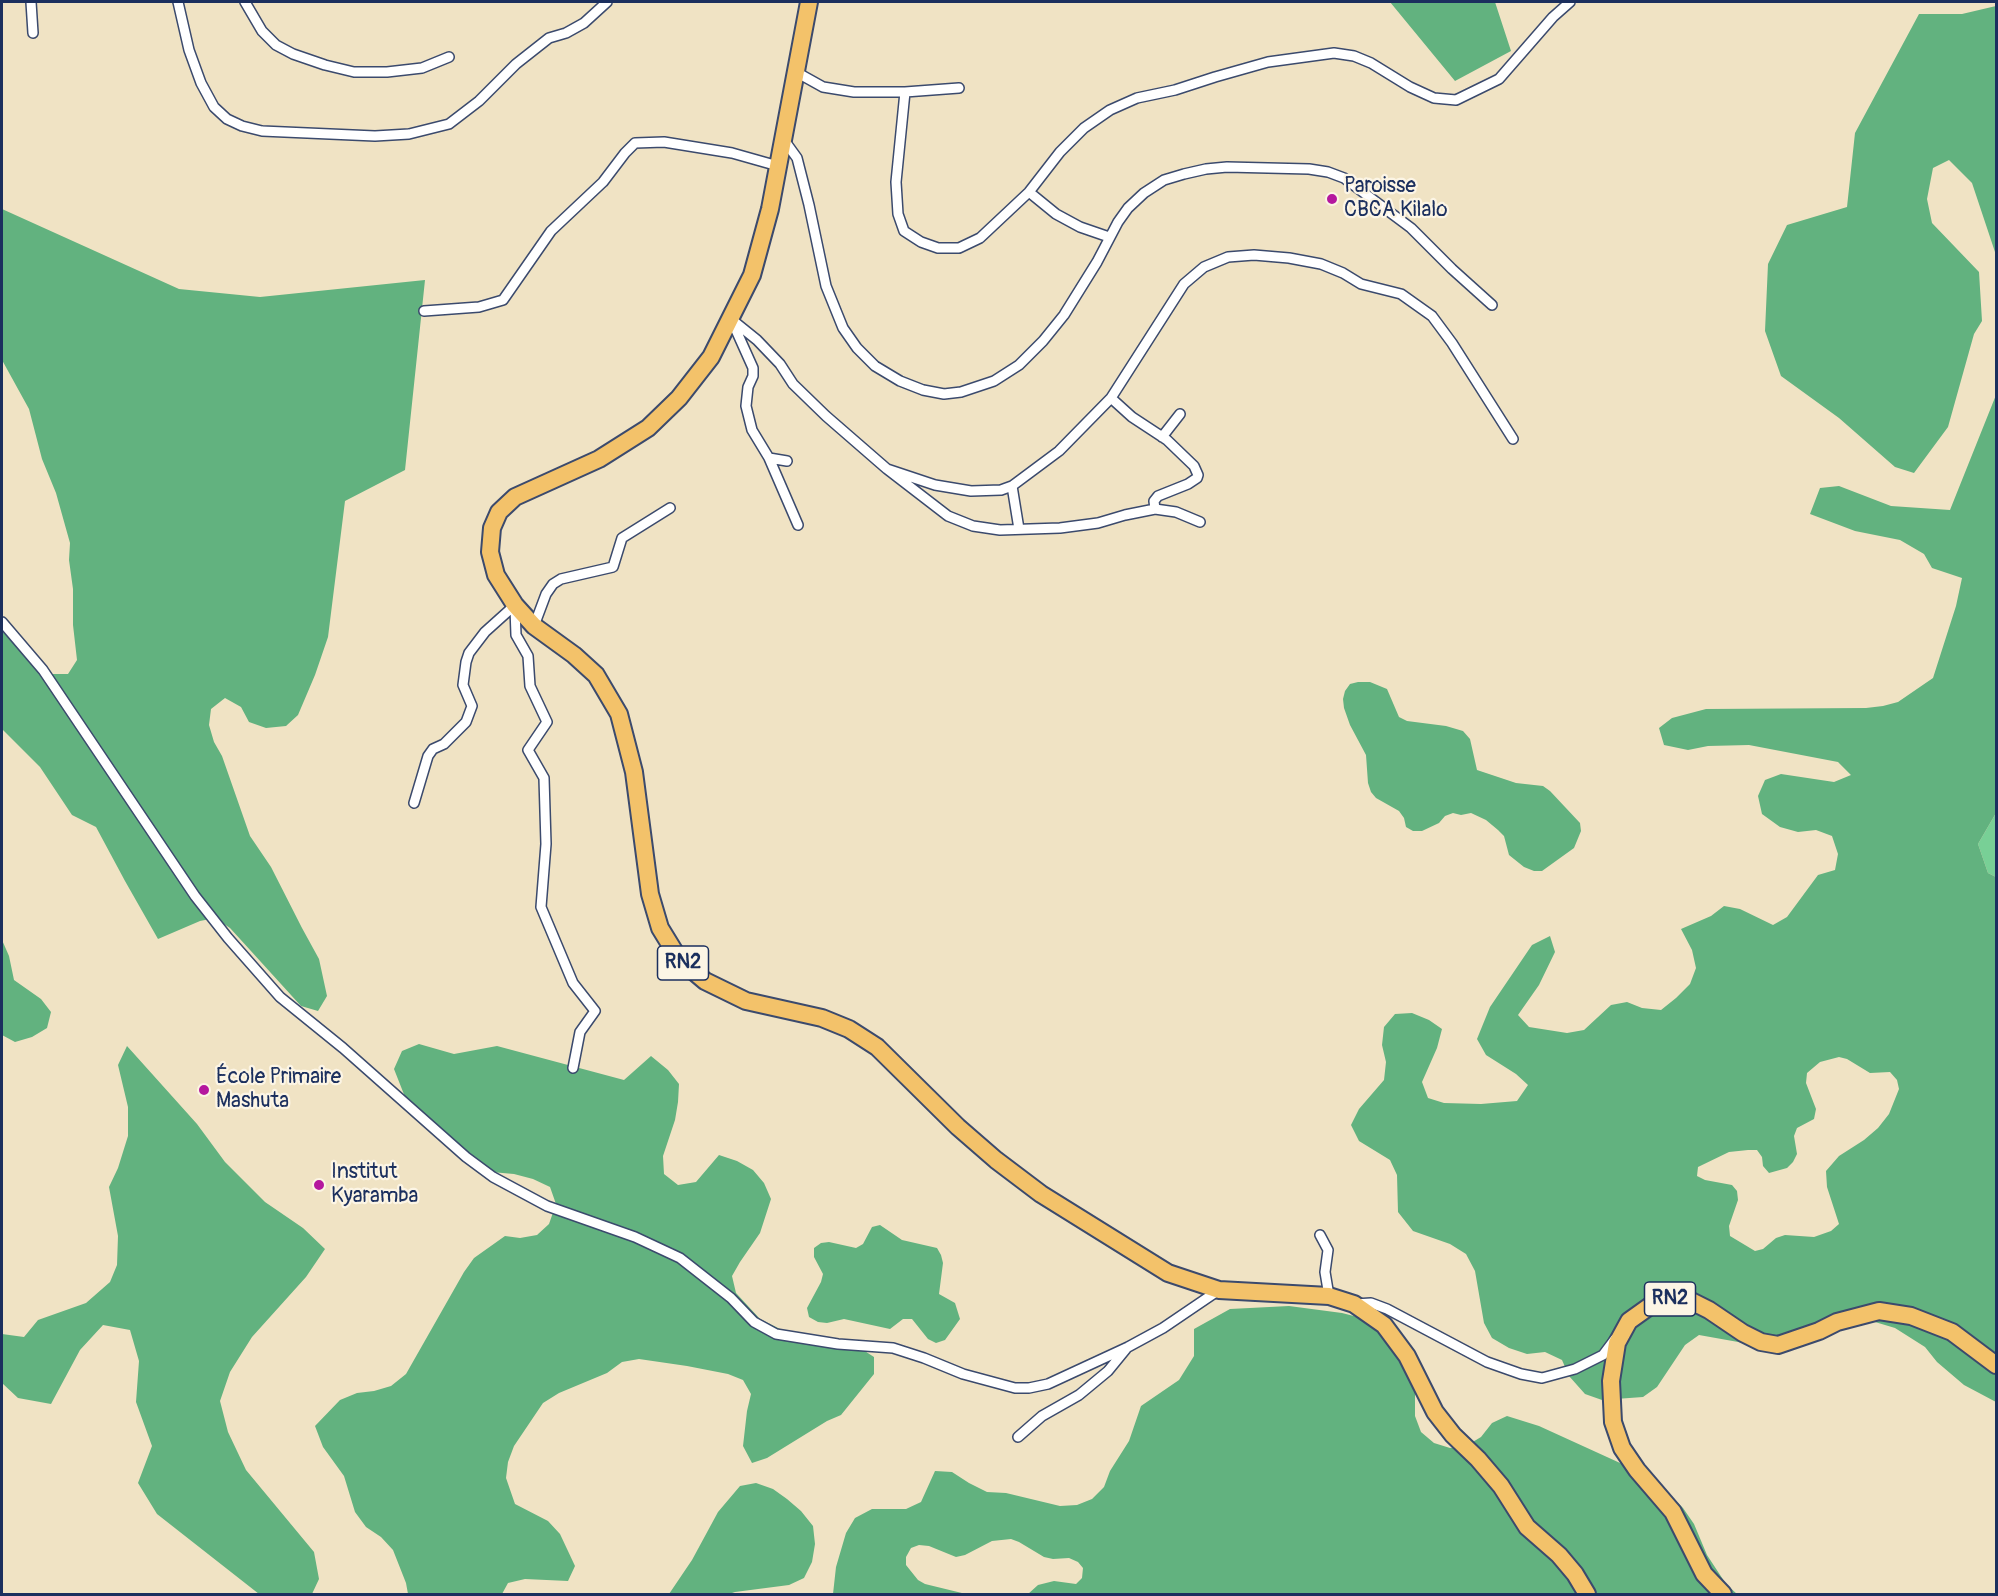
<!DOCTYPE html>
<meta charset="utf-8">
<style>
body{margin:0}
#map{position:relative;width:1998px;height:1596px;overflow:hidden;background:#f0e3c4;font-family:Pangolin,sans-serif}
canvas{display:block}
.frame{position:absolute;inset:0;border:3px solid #1b2f5e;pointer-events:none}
</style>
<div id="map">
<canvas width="1998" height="1596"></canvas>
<div class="frame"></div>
</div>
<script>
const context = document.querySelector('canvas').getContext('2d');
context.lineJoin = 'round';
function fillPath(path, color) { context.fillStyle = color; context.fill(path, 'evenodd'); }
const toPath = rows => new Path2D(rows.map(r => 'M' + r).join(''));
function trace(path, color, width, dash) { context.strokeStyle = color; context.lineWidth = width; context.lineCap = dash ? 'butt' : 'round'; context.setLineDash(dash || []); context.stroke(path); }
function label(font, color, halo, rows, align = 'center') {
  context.font = font + ' Pangolin,sans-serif'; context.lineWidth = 4.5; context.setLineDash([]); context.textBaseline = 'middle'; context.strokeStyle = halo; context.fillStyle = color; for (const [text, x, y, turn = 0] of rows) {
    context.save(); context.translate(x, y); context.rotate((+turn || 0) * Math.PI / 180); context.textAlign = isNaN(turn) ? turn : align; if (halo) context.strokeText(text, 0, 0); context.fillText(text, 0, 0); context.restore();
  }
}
const green = toPath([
 [1996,813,1996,877,1988,873,1978,844]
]);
const forest = toPath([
 [1390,2,1495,2,1511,51,1455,81],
 [1996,6,1996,255,1972,183,1949,160,1933,168,1927,199,1932,223,1979,272,1982,321,1974,334,1948,427,1914,473,1895,467,1839,418,1781,376,1765,331,1768,264,1787,225,1847,207,1855,133,1919,14,1962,14],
 [2,209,179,289,260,297,425,280,405,470,345,501,328,637,315,675,298,715,286,726,266,728,249,722,241,707,225,698,211,709,209,725,214,742,222,756,250,836,271,867,302,928,319,959,327,996,318,1011,301,1006,230,928,215,918,200,921,158,939,125,881,96,827,72,815,40,767,2,729,2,631,10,640,39,661,51,674,68,674,77,660,73,625,73,589,69,560,70,543,56,493,42,459,29,409,2,360],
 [1996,395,1996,813,1978,844,1988,873,1996,877,1996,1402,1964,1385,1937,1362,1925,1347,1895,1328,1855,1316,1755,1345,1699,1335,1685,1345,1657,1387,1643,1397,1602,1400,1585,1394,1569,1376,1562,1360,1545,1352,1527,1354,1509,1348,1492,1338,1484,1323,1475,1271,1466,1254,1450,1244,1413,1231,1398,1212,1397,1175,1390,1160,1359,1141,1351,1125,1359,1109,1384,1080,1386,1062,1382,1045,1384,1027,1395,1014,1412,1013,1429,1020,1442,1029,1437,1048,1422,1082,1428,1098,1444,1103,1481,1104,1517,1101,1528,1085,1516,1074,1486,1055,1477,1039,1490,1007,1532,945,1550,936,1555,952,1539,985,1518,1015,1529,1027,1567,1033,1584,1030,1611,1005,1627,1002,1642,1008,1661,1010,1676,998,1690,984,1696,968,1692,950,1681,929,1711,916,1724,906,1740,909,1773,925,1787,917,1818,875,1835,870,1838,854,1832,836,1816,830,1798,832,1780,827,1762,814,1758,796,1765,780,1781,774,1834,782,1851,775,1838,762,1749,745,1708,746,1688,750,1664,745,1659,728,1672,718,1706,709,1866,708,1883,706,1898,702,1933,678,1956,606,1962,578,1932,568,1924,554,1900,540,1855,531,1810,514,1820,488,1839,486,1891,506,1950,510],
 [1839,1057,1847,1059,1870,1073,1890,1072,1897,1080,1899,1089,1889,1114,1878,1128,1864,1140,1839,1156,1826,1171,1827,1187,1839,1224,1831,1231,1814,1237,1785,1235,1776,1238,1763,1249,1755,1251,1730,1236,1729,1226,1738,1200,1737,1191,1732,1185,1705,1180,1697,1176,1698,1167,1729,1152,1748,1150,1757,1150,1762,1157,1763,1166,1769,1173,1787,1168,1793,1162,1797,1154,1794,1136,1797,1128,1814,1119,1816,1109,1806,1083,1807,1073,1820,1062],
 [1358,682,1370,682,1387,689,1399,717,1407,721,1446,726,1463,731,1470,739,1477,770,1516,783,1543,786,1550,791,1580,823,1581,831,1574,848,1542,871,1534,871,1524,867,1509,855,1504,836,1498,830,1486,820,1471,813,1461,815,1453,813,1445,816,1439,823,1422,831,1413,831,1406,827,1404,818,1399,811,1376,798,1371,792,1368,783,1366,755,1350,725,1344,708,1343,699,1345,691,1350,684],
 [2,940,9,956,14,980,41,999,51,1012,47,1028,32,1037,15,1042,2,1035],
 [419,1044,454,1054,497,1046,624,1080,651,1056,668,1070,679,1084,678,1102,675,1120,663,1156,664,1174,678,1185,696,1182,719,1155,737,1161,753,1170,764,1183,771,1199,760,1233,740,1262,732,1276,736,1293,760,1319,808,1343,860,1348,874,1357,874,1374,841,1415,827,1421,767,1458,752,1463,743,1446,747,1411,751,1394,743,1380,728,1374,687,1366,639,1359,622,1362,607,1373,559,1393,543,1403,514,1446,508,1462,506,1478,515,1504,548,1521,560,1534,575,1566,568,1581,525,1579,508,1583,502,1594,408,1594,406,1583,393,1550,381,1537,366,1527,355,1512,344,1476,323,1447,315,1426,340,1400,357,1393,374,1391,391,1386,406,1374,464,1272,474,1258,505,1236,520,1238,537,1235,549,1224,556,1204,550,1187,533,1179,514,1174,491,1172,475,1166,407,1102,394,1069,402,1051],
 [127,1046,197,1124,225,1162,265,1202,303,1228,325,1249,306,1277,252,1337,230,1372,220,1401,228,1432,246,1470,314,1552,319,1579,312,1594,259,1594,157,1514,138,1483,152,1446,136,1402,139,1361,130,1330,103,1325,80,1350,51,1404,18,1398,2,1383,2,1334,24,1337,38,1320,86,1303,110,1282,117,1265,118,1236,109,1187,118,1168,128,1136,128,1107,118,1065],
 [880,1225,902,1240,937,1248,941,1255,943,1263,939,1294,955,1303,960,1319,945,1340,936,1343,928,1339,912,1319,903,1319,890,1329,844,1319,827,1323,818,1322,809,1317,807,1308,821,1282,823,1274,814,1257,814,1248,821,1243,829,1242,856,1248,863,1244,872,1227],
 [1289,1306,1342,1313,1385,1324,1415,1365,1415,1416,1421,1432,1434,1443,1450,1448,1466,1446,1481,1437,1492,1423,1507,1416,1539,1426,1642,1473,1658,1483,1683,1508,1694,1524,1707,1555,1726,1584,1737,1594,1028,1594,1038,1585,1054,1581,1076,1584,1082,1578,1083,1568,1078,1562,1069,1558,1053,1559,1044,1557,1019,1542,1011,1539,992,1541,965,1555,956,1557,929,1546,919,1545,911,1548,906,1557,906,1565,918,1580,925,1584,966,1594,833,1594,836,1567,846,1533,855,1518,872,1509,906,1509,921,1502,935,1471,952,1472,969,1483,987,1492,1006,1493,1060,1506,1077,1505,1092,1499,1104,1487,1110,1471,1129,1441,1141,1406,1179,1380,1194,1356,1194,1329,1230,1309],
 [756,1483,773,1489,787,1499,801,1511,813,1526,815,1544,812,1562,804,1578,789,1585,735,1592,729,1594,669,1594,692,1560,718,1512,740,1486]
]);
const street = toPath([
 [31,2,33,33],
 [178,2,189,50,201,83,214,107,227,119,242,126,262,131,375,136,409,134,449,124,479,101,516,64,549,38,566,33,584,23,607,2],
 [245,2,262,31,276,45,293,54,325,65,354,72,387,72,422,68,449,57],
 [796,72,823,87,854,92,905,92,959,88],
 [905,92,896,182,898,214,904,231,921,242,938,248,959,248,980,238,1029,192,1060,152,1084,128,1110,110,1137,98,1175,90,1215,77,1268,62,1334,53,1354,56,1371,63,1410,87,1434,98,1456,100,1499,79,1553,17,1570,2],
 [784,140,797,158,809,205,826,286,843,328,857,348,875,366,900,381,923,390,944,394,961,392,994,381,1019,365,1043,341,1064,315,1097,262,1118,222,1128,208,1144,193,1164,180,1184,174,1206,169,1227,167,1309,169,1328,172,1344,178,1411,228,1452,269,1492,305],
 [1029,192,1056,214,1080,227,1109,237],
 [424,311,479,307,503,300,551,231,603,182,625,153,635,143,664,142,732,153,778,166],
 [1111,398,1132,417,1167,440,1194,466,1198,475,1197,478,1188,484,1158,496,1154,501,1155,509],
 [1162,437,1180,414],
 [769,458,787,461],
 [887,469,935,485,971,491,1001,490,1012,486,1059,451,1111,398,1184,284,1204,267,1228,257,1254,255,1289,258,1321,264,1343,273,1361,284,1401,294,1432,316,1452,343,1513,439],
 [1012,486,1019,529],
 [798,525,769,458,752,430,746,406,748,387,753,376,753,368,731,319,757,340,780,364,793,384,826,416,887,469,948,516,973,526,1000,530,1060,528,1098,523,1125,515,1155,509,1176,512,1200,522],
 [515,608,516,635,528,656,530,686,547,722,528,750,544,778,546,844,541,907,573,983,595,1011,580,1032,573,1068],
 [2,622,43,670,195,896,228,938,280,997,343,1048,466,1157,493,1177,547,1206,635,1237,680,1258,731,1298,754,1322,776,1334,838,1344,893,1348,924,1358,963,1374,1015,1388,1029,1388,1048,1384,1128,1347,1163,1328,1219,1290],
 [534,626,546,594,553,584,561,579,613,567,622,538,670,508],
 [414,803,428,756,433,749,444,744,466,722,472,706,463,685,466,662,469,653,485,632,515,605],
 [1320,1235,1328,1250,1325,1272,1329,1296],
 [1355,1304,1371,1303,1387,1309,1487,1362,1521,1374,1542,1378,1575,1369,1603,1355,1615,1339],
 [1018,1437,1042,1416,1079,1395,1108,1371,1126,1349]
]);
const highway = toPath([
 [809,2,770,209,752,275,711,357,679,398,648,428,599,459,515,497,499,512,492,528,490,552,496,575,515,605,534,626,574,655,596,675,619,714,634,772,650,894,660,928,679,959,705,981,746,1001,822,1018,849,1029,877,1047,958,1127,996,1160,1041,1194,1168,1273,1219,1290,1329,1296,1354,1304,1384,1325,1407,1356,1435,1412,1453,1435,1478,1459,1501,1486,1527,1527,1559,1555,1575,1574,1587,1594],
 [1723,1594,1704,1574,1673,1512,1637,1470,1622,1448,1613,1422,1611,1381,1617,1343,1629,1321,1657,1301,1673,1299,1689,1300,1709,1310,1743,1333,1761,1342,1778,1345,1819,1331,1837,1322,1879,1311,1911,1316,1952,1332,1996,1365]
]);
const markers = [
 [1332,199,6,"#b5179e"],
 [204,1090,6,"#b5179e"],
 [319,1185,6,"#b5179e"]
];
const shields = [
 [683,963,51],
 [1670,1299,51]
];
const shieldNames = [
 ["RN2",683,963],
 ["RN2",1670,1299]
];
const poiNames = [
 ["Paroisse",1344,187],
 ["CBCA Kilalo",1344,211],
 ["École Primaire",216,1078],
 ["Mashuta",216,1102],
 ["Institut",331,1173],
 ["Kyaramba",331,1197]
];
fillPath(green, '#78d096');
fillPath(forest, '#62b27f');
trace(street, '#3b4a6d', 12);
trace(highway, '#3b4a6d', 20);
trace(street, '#fff', 9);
trace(highway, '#f3c26a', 16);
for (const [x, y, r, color] of markers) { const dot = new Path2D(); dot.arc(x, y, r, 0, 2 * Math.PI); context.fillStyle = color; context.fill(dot); trace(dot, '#fcf5e5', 2); }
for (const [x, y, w] of shields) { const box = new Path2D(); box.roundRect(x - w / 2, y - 17, w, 34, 4.5); context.fillStyle = '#fcf5e5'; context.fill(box); trace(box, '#1b2f5e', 1.5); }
label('bold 20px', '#1b2f5e', null, shieldNames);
label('21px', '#1b2f5e', '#fcf5e5', poiNames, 'left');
</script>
